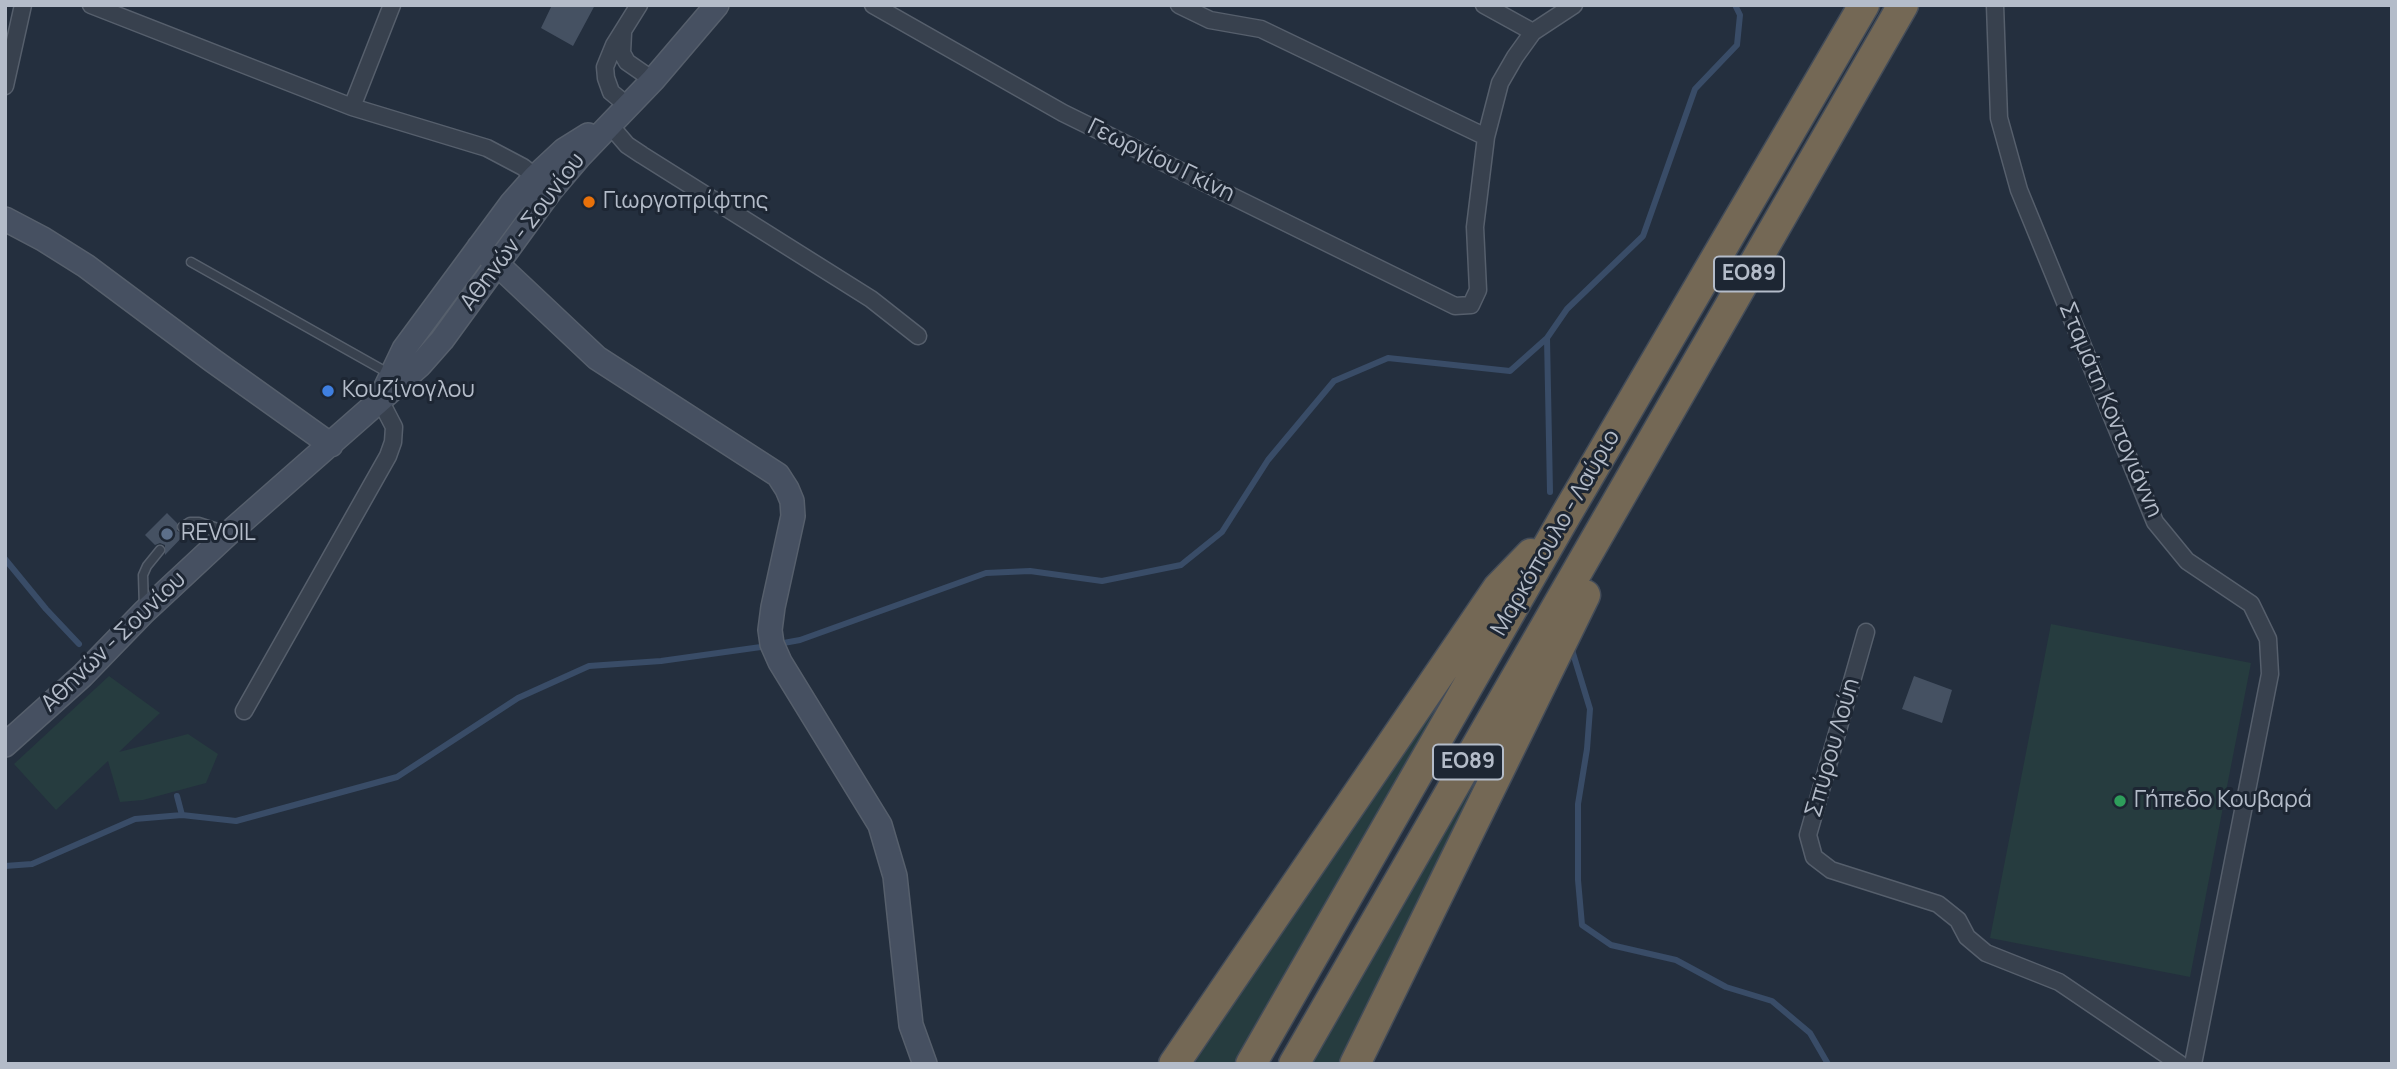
<!DOCTYPE html>
<meta charset="utf-8">
<style>
body{margin:0}
#map{position:relative;width:2397px;height:1069px;overflow:hidden;background:#242f3e;font-family:Manrope,sans-serif}
canvas{display:block}
.frame{position:absolute;inset:0;border:7px solid #b4bcc9;pointer-events:none}
</style>
<div id="map">
<canvas width="2397" height="1069"></canvas>
<div class="frame"></div>
</div>
<script>
const context = document.querySelector('canvas').getContext('2d');
context.lineJoin = 'round';
function fillPath(path, color) { context.fillStyle = color; context.fill(path, 'evenodd'); }
const toPath = rows => new Path2D(rows.map(r => 'M' + r).join(''));
function trace(path, color, width, dash) { context.strokeStyle = color; context.lineWidth = width; context.lineCap = dash ? 'butt' : 'round'; context.setLineDash(dash || []); context.stroke(path); }
function label(font, color, halo, rows, align = 'center') {
  context.font = font + ' Manrope,sans-serif'; context.lineWidth = 6; context.setLineDash([]); context.textBaseline = 'middle'; context.strokeStyle = halo; context.fillStyle = color; for (const [text, x, y, turn = 0] of rows) {
    context.save(); context.translate(x, y); context.rotate((+turn || 0) * Math.PI / 180); context.textAlign = isNaN(turn) ? turn : align; if (halo) context.strokeText(text, 0, 0); context.fillText(text, 0, 0); context.restore();
  }
}
const green = toPath([
 [1489,619,1493,621,1235,1064,1194,1064],
 [2051,624,2251,663,2190,977,1990,938],
 [109,676,160,713,119,752,188,734,218,754,206,783,143,800,120,802,108,761,56,810,14,764],
 [1525,679,1339,1064,1303,1064]
]);
const stream = toPath([
 [1550,492,1547,338,1567,309,1643,236,1695,89,1737,45,1740,15,1735,5],
 [5,559,46,609,79,644],
 [778,644,800,640,986,573,1030,571,1102,581,1181,565,1222,532,1268,460,1334,381,1388,358,1510,371,1547,338],
 [1572,650,1590,709,1587,749,1578,804,1578,880,1582,925,1611,945,1676,960,1726,987,1772,1001,1810,1033,1828,1064],
 [177,796,182,815],
 [5,866,32,864,135,819,182,815,236,821,397,777,518,698,589,666,661,661,768,646]
]);
const building = toPath([
 [552,5,595,5,573,46,541,28],
 [167,513,177,523,177,531,182,533,187,532,165,555,165,545,160,543,155,545,145,535],
 [1914,676,1952,690,1942,723,1902,709]
]);
const lane = toPath([
 [191,262,390,374],
 [182,527,190,522,199,522,227,531],
 [144,608,143,575,147,566,160,550]
]);
const street = toPath([
 [91,5,352,107,487,148,523,167,543,183],
 [873,5,1063,113,1455,306,1471,305,1478,290,1475,227,1486,137,1500,83,1515,57,1533,32,1574,5],
 [1179,5,1210,20,1261,29,1486,137],
 [1484,5,1533,32],
 [1995,5,1999,118,2019,190,2155,522,2187,561,2251,604,2268,639,2270,674,2193,1064],
 [623,33,622,53,627,62,653,80],
 [5,86,23,5],
 [628,106,611,92,606,78,605,67,614,45,639,5],
 [352,107,392,5],
 [609,124,627,145,642,155,871,299,918,336],
 [1866,632,1808,835,1814,857,1831,870,1938,904,1958,920,1967,937,1986,953,2059,982,2180,1064],
 [244,711,388,456,393,442,394,427,380,400]
]);
const secondary = toPath([
 [5,219,43,239,86,266,212,360,331,445],
 [479,247,597,358,778,475,787,489,792,501,793,516,773,607,770,630,772,644,780,662,880,825,895,876,911,1025,925,1064],
 [383,393,404,349,511,204,535,177,564,150,588,135],
 [5,745,82,676,144,612,230,532,420,365,442,340,551,190,579,157,653,80,717,5]
]);
const highway = toPath([
 [1174,1064,1498,588,1531,554],
 [1251,1064,1563,520,1864,5],
 [1294,1064,1903,5],
 [1355,1064,1585,595]
]);
const markers = [
 [589,202,7,"#e8710a"],
 [328,391,7,"#3f7fe0"],
 [167,534,7,"#5c6f8a"],
 [2120,801,7,"#2e9e5b"]
];
const shields = [
 [1749,274,70],
 [1468,762,70]
];
const shieldNames = [
 ["ΕΟ89",1749,274],
 ["ΕΟ89",1468,762]
];
const streetNames = [
 ["Γεωργίου Γκίνη",1161,161,26],
 ["Αθηνών - Σουνίου",523,232,-53],
 ["Σταμάτη Κοντογιάννη",2110,410,67],
 ["Μαρκόπουλο - Λαύριο",1556,533,-60],
 ["Αθηνών - Σουνίου",114,642,-44],
 ["Σπύρου Λούη",1833,748,-74]
];
const poiNames = [
 ["Γιωργοπρίφτης",603,202],
 ["Κουζίνογλου",342,391],
 ["REVOIL",181,534],
 ["Γήπεδο Κουβαρά",2134,801]
];
fillPath(green, '#263c3f');
trace(stream, '#394c67', 6);
fillPath(building, '#455162');
trace(lane, '#565f6c', 11);
trace(street, '#565f6c', 19);
trace(secondary, '#565f6c', 26);
trace(highway, '#434c59', 33);
trace(lane, '#38414e', 8);
trace(street, '#38414e', 16);
trace(secondary, '#465061', 23);
trace(highway, '#746855', 30);
for (const [x, y, r, color] of markers) { const dot = new Path2D(); dot.arc(x, y, r, 0, 2 * Math.PI); context.fillStyle = color; context.fill(dot); trace(dot, '#1d2633', 2.5); }
for (const [x, y, w] of shields) { const box = new Path2D(); box.roundRect(x - w / 2, y - 17.5, w, 35, 5); context.fillStyle = '#1d2633'; context.fill(box); trace(box, '#b4bcc9', 2); }
label('bold 21px', '#b4bcc9', null, shieldNames);
label('23px', '#b4bcc9', '#1d2633', streetNames);
label('23px', '#b4bcc9', '#1d2633', poiNames, 'left');
</script>
